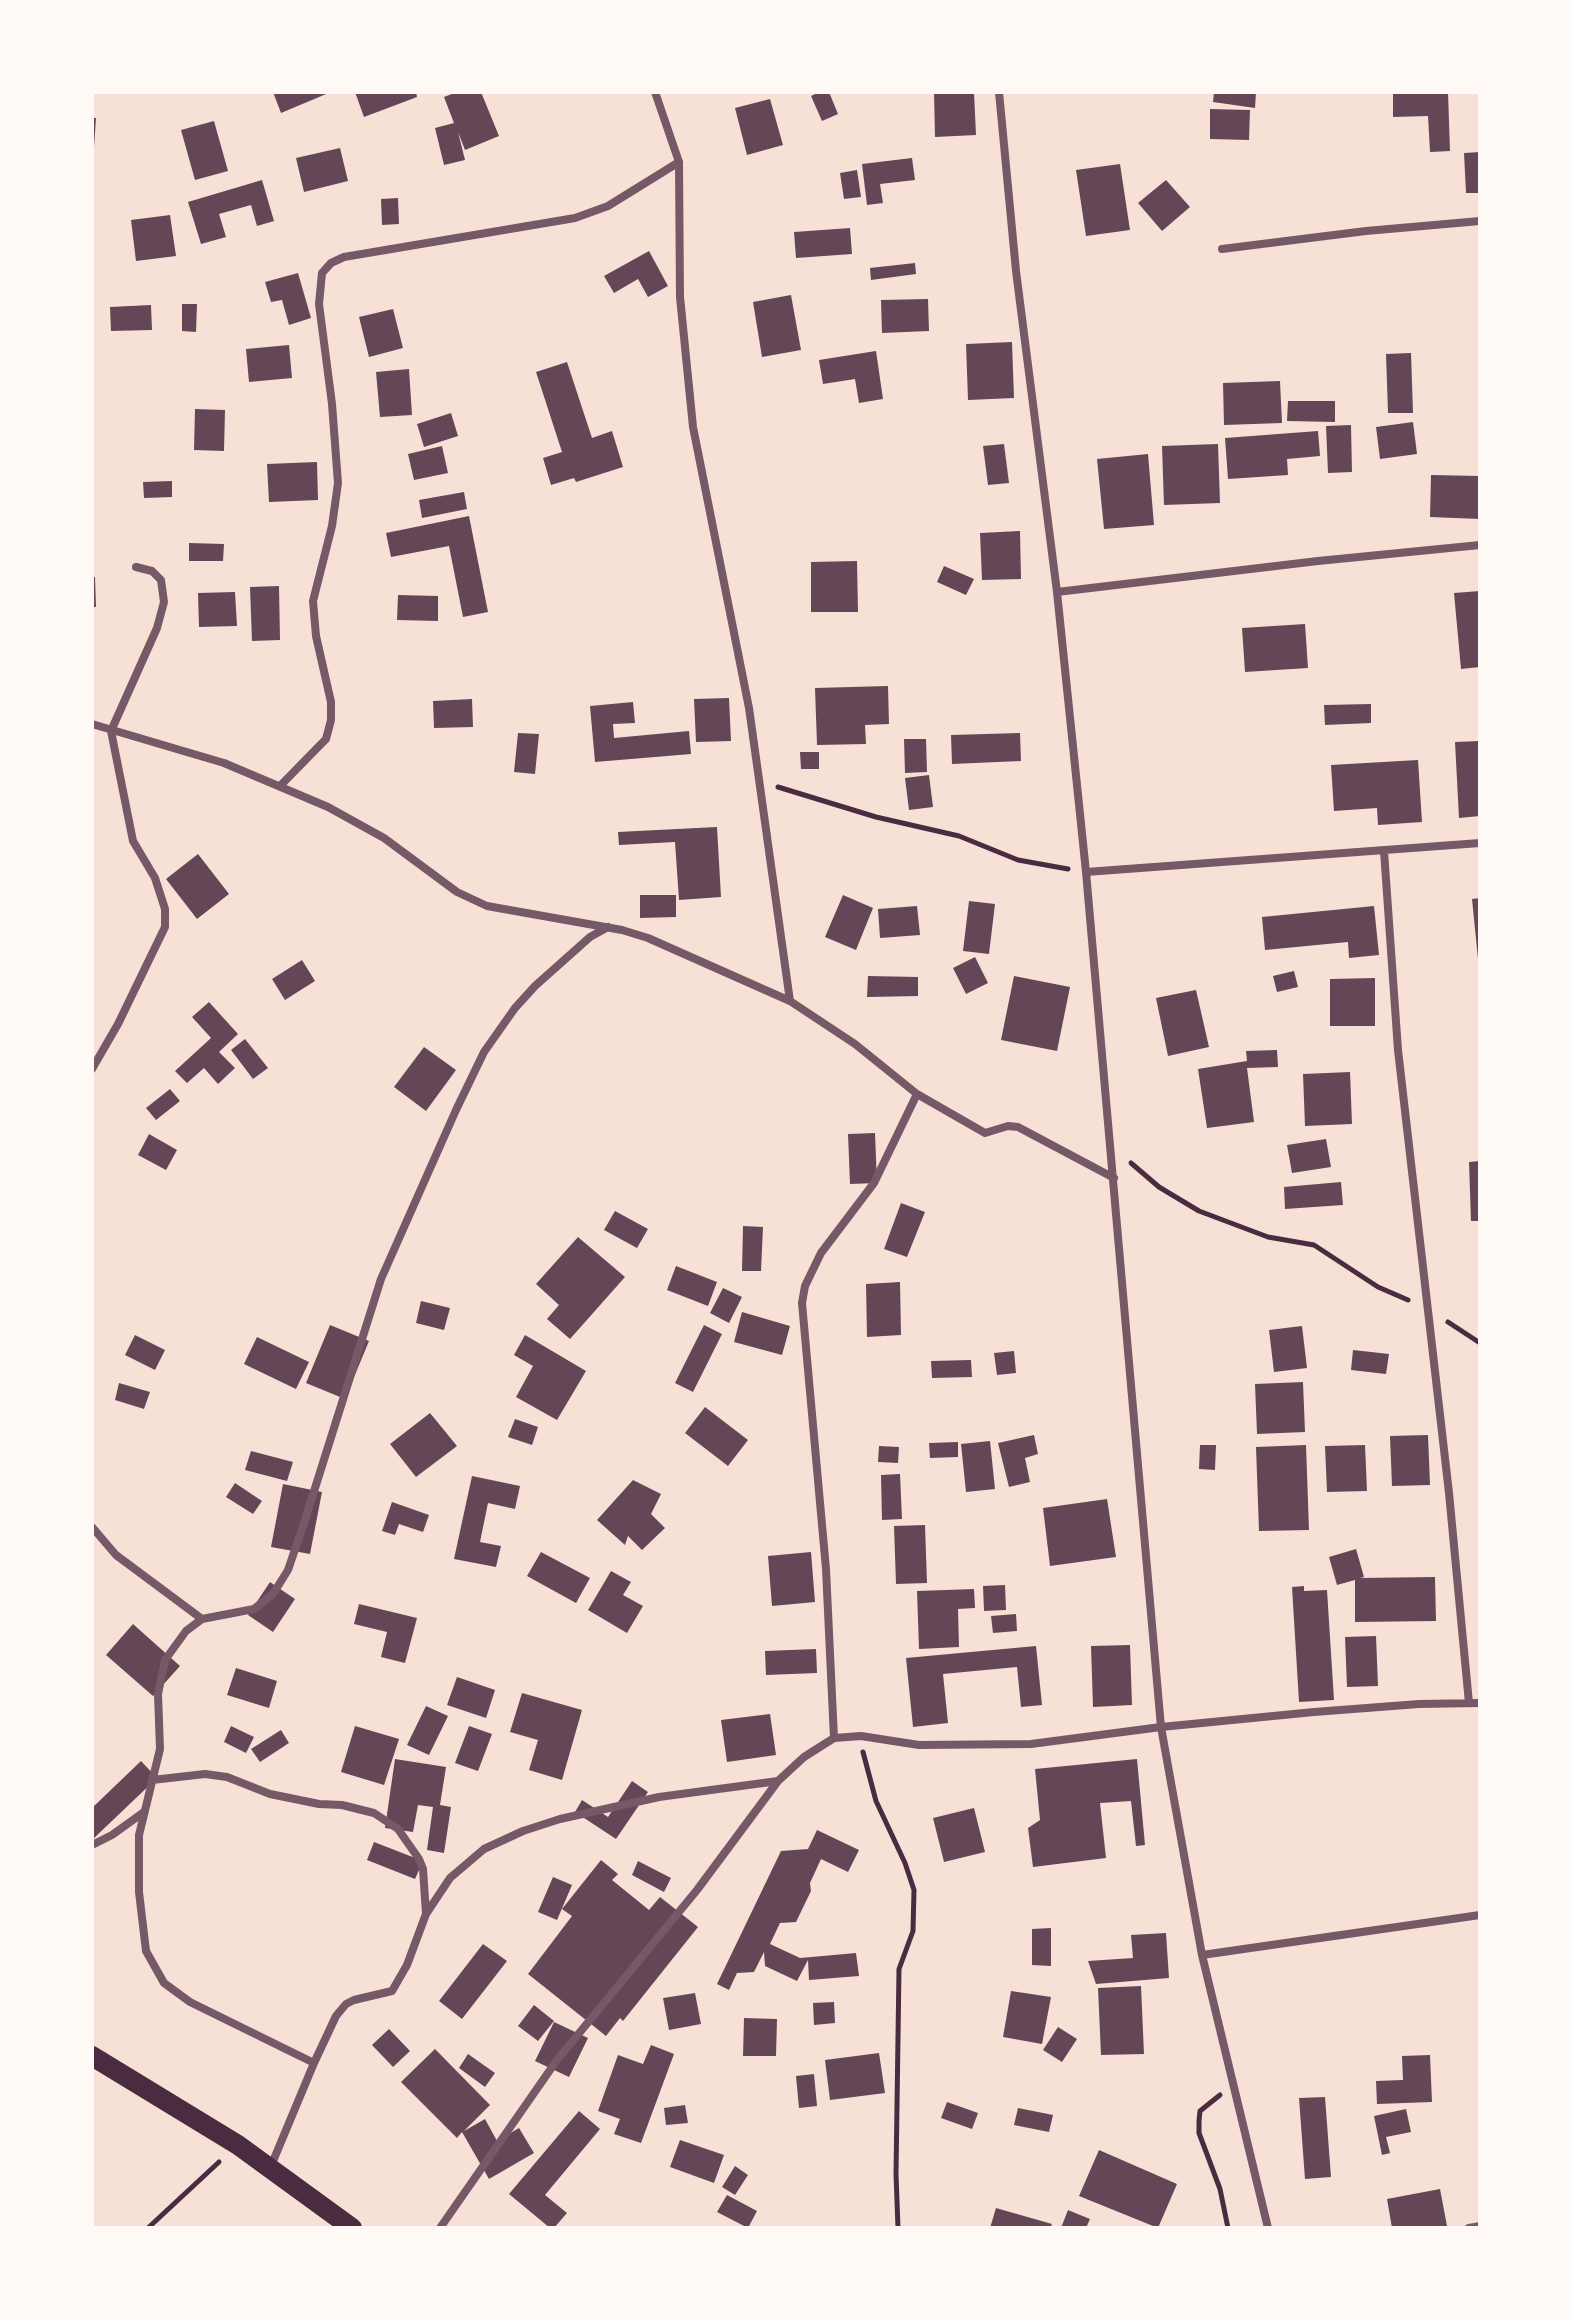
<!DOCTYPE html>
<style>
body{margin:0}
#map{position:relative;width:1572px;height:2320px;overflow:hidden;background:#f7e1d7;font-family:"Crimson Pro",serif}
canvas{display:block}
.frame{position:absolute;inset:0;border:94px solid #fffaf5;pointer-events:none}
</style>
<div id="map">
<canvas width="1572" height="2320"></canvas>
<div class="frame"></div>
</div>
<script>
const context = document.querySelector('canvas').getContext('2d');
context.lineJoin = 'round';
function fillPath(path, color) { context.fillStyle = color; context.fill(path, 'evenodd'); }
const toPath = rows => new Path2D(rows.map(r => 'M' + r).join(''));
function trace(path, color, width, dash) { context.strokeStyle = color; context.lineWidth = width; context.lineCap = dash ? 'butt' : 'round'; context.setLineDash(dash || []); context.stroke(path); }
const building = toPath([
 [273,92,331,92,281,113],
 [355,92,416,92,417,97,364,117],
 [457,92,481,92,499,136,465,150,458,132,465,160,444,165,435,128,454,123,444,97],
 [819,92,829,92,838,114,822,121,811,96],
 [934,92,974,92,976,135,935,137],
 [1214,92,1256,92,1255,108,1213,102],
 [1393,92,1448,92,1450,151,1430,152,1428,116,1393,117],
 [770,99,783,145,747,155,735,108],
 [1210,109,1250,110,1249,140,1210,139],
 [92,118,96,118,94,147,92,147],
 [214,121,228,171,195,180,181,130],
 [340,148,348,181,304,192,296,158],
 [1480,152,1480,193,1466,193,1464,153],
 [912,158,915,180,880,184,883,203,867,205,862,164],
 [1120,164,1130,230,1086,236,1076,170],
 [857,170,861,197,844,199,840,173],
 [262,180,274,221,257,226,251,205,219,214,226,237,201,244,188,202],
 [1166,180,1190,207,1162,231,1138,203],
 [398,198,399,224,382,225,381,199],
 [170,215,176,256,136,261,131,220],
 [850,228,852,254,796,258,794,232],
 [649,251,668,286,648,297,638,279,614,293,604,276],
 [915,263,916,274,871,280,870,268],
 [298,273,311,318,289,325,282,300,271,302,265,282],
 [791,295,801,350,762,357,753,302],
 [928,299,929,331,882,333,881,300],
 [182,304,197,304,196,332,182,331],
 [151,305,152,330,111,331,110,307],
 [393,309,403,348,369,357,359,317],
 [1012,342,1014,398,968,400,966,344],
 [289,345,292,378,249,382,246,349],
 [876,351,883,399,859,403,855,379,823,384,819,360],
 [1411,353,1413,413,1388,413,1386,354],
 [567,362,592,438,612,431,623,467,576,482,574,478,551,485,543,458,562,452,536,372],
 [409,369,412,415,380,417,376,372],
 [1280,381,1282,423,1224,425,1223,383],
 [1288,401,1335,401,1335,422,1287,421],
 [195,409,225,410,224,451,194,450],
 [451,413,458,436,424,447,417,424],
 [1413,422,1417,454,1380,459,1376,427],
 [1351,425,1352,472,1328,473,1326,426],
 [1318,431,1320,456,1287,459,1288,475,1228,479,1225,438],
 [1004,444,1009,483,988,485,983,446],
 [1218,444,1220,503,1164,505,1162,446],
 [442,446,448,473,414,480,408,454],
 [1148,454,1154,525,1104,529,1097,459],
 [317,462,318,500,269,502,267,464],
 [1431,475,1480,476,1480,519,1430,517],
 [172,481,172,497,144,498,143,482],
 [464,492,467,509,422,518,419,500],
 [469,516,488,612,463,617,449,546,391,557,386,533],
 [1020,531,1021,579,982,580,980,533],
 [189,543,224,544,223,561,189,561],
 [857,561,858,612,811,612,811,562],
 [944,566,974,579,966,595,937,582],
 [92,577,95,577,96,607,92,607],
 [279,586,280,640,252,641,250,587],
 [1480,591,1480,667,1461,669,1454,593],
 [235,592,237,626,199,627,198,593],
 [398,595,438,596,438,621,397,620],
 [1305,624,1308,668,1245,672,1242,628],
 [888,686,889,724,865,725,866,744,817,745,815,688],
 [729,698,731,741,696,742,694,699],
 [472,699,473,727,434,728,433,701],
 [633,702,635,723,613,724,614,738,689,731,691,754,595,762,590,706],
 [1371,704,1371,723,1325,725,1324,705],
 [518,733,539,734,535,774,514,772],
 [1020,733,1021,761,952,764,951,735],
 [904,739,926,739,927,772,905,773],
 [1480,741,1480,816,1459,818,1455,742],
 [800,752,819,752,819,769,801,769],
 [1418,760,1422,822,1378,825,1377,808,1334,811,1331,765],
 [929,775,933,807,909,810,905,778],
 [717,827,721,897,679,900,675,842,619,845,618,832],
 [198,854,229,894,197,919,166,879],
 [640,895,676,895,676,917,640,918],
 [843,895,873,908,856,950,825,937],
 [1480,898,1480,959,1478,959,1472,899],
 [969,901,995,904,989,954,963,951],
 [917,906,920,935,880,938,878,909],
 [1374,906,1379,955,1349,958,1348,942,1265,950,1262,917],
 [975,957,988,983,966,994,953,968],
 [302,960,315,981,285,1000,272,979],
 [1294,971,1298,987,1277,992,1273,976],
 [868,976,918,977,918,996,867,997],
 [1014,976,1070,987,1057,1051,1001,1040],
 [1375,978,1375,1026,1330,1026,1330,979],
 [1196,990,1209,1047,1168,1056,1156,998],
 [209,1002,238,1034,219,1052,235,1068,218,1084,204,1068,187,1083,175,1071,211,1038,192,1017],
 [245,1039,268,1068,253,1079,231,1050],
 [424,1047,456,1070,426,1111,394,1087],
 [1277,1050,1278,1067,1247,1068,1254,1122,1207,1128,1198,1069,1247,1061,1246,1051],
 [1350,1072,1352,1124,1305,1126,1303,1074],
 [170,1089,180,1101,156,1120,146,1108],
 [875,1133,877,1183,850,1184,848,1134],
 [149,1134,177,1150,166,1170,138,1155],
 [1326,1139,1331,1167,1292,1173,1287,1145],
 [1480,1161,1480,1221,1471,1221,1469,1162],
 [1341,1182,1343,1205,1285,1209,1284,1187],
 [901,1203,925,1212,907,1257,884,1249],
 [615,1211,648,1229,637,1248,604,1230],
 [743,1226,763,1227,761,1271,742,1271],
 [578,1237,625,1277,570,1339,547,1319,559,1305,536,1284],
 [676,1266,717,1282,708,1306,667,1290],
 [900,1282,901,1335,867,1337,866,1284],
 [723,1288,742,1297,729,1323,710,1313],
 [421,1301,450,1308,444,1330,416,1323],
 [742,1312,790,1326,782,1355,734,1342],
 [330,1325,369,1341,345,1399,306,1383],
 [704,1325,722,1334,693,1392,675,1383],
 [1302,1326,1307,1368,1274,1372,1269,1330],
 [135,1335,165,1350,155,1370,125,1355],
 [525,1335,586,1371,557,1420,516,1397,533,1366,514,1355],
 [257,1337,309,1362,296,1389,244,1364],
 [1353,1350,1389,1354,1386,1374,1351,1370],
 [1014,1351,1016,1373,997,1375,994,1353],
 [971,1360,972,1377,932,1378,931,1361],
 [1303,1382,1305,1432,1257,1434,1255,1384],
 [119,1383,150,1392,144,1409,115,1400],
 [705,1407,748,1440,728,1466,685,1433],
 [430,1413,457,1446,416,1477,390,1444],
 [515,1419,538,1427,532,1445,508,1437],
 [1034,1435,1038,1454,1025,1458,1030,1482,1009,1487,998,1443],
 [1428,1435,1430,1485,1392,1486,1390,1436],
 [990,1441,995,1489,966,1492,961,1444],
 [958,1442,958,1457,930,1458,929,1443],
 [1200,1445,1216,1445,1215,1470,1199,1469],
 [1306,1445,1309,1530,1259,1531,1256,1447],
 [1365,1445,1367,1491,1327,1492,1325,1446],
 [879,1446,899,1447,898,1463,878,1462],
 [251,1451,293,1462,287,1481,245,1470],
 [900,1474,902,1519,882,1520,881,1475],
 [472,1476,520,1486,515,1509,488,1503,480,1542,501,1546,496,1567,454,1559],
 [633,1480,661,1494,651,1514,665,1528,642,1550,628,1536,625,1545,597,1520],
 [235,1483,262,1501,253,1514,226,1497],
 [283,1484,322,1492,310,1554,271,1547],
 [1107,1499,1116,1557,1050,1566,1043,1508],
 [392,1502,429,1515,423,1532,399,1524,395,1535,382,1531],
 [925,1525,927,1583,896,1584,894,1526],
 [1356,1549,1364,1577,1360,1578,1435,1577,1436,1621,1355,1622,1355,1580,1337,1585,1329,1557],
 [541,1552,590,1578,576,1603,527,1576],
 [811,1552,815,1602,772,1606,768,1556],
 [611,1571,631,1582,623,1595,643,1606,627,1633,588,1610],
 [270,1582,295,1599,273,1632,248,1615],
 [1005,1585,1006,1610,984,1611,983,1586],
 [1304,1586,1304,1591,1327,1590,1334,1700,1299,1702,1292,1587],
 [974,1589,975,1608,958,1609,959,1647,919,1649,917,1591],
 [359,1604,417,1618,405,1663,381,1657,387,1632,354,1624],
 [1016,1614,1017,1631,993,1633,991,1616],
 [133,1624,180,1666,153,1696,106,1655],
 [1376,1636,1378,1686,1347,1687,1345,1637],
 [1130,1645,1132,1705,1093,1707,1091,1646],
 [1036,1646,1042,1705,1021,1707,1017,1667,943,1674,948,1723,913,1727,906,1658],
 [816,1649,817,1673,766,1675,765,1651],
 [236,1668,277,1681,269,1708,227,1695],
 [457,1677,495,1690,486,1718,447,1705],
 [522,1693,582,1710,562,1780,529,1770,538,1740,510,1732],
 [426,1706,448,1716,429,1755,407,1745],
 [770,1714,776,1755,727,1762,721,1720],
 [231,1726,254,1737,246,1753,224,1742],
 [355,1726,399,1739,384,1785,341,1772],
 [469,1726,492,1734,478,1771,455,1763],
 [281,1730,289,1743,260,1762,251,1749],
 [395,1759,446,1767,440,1805,451,1807,444,1853,427,1850,433,1807,418,1805,413,1832,385,1828],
 [1137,1759,1145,1845,1136,1846,1131,1801,1100,1803,1106,1858,1033,1867,1028,1828,1040,1820,1035,1769],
 [141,1761,157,1778,92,1840,92,1808],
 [632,1781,648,1792,616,1839,575,1812,582,1800,608,1817],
 [974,1808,985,1852,944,1862,933,1818],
 [817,1830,859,1850,848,1872,821,1859,810,1883,811,1891,796,1922,780,1923,770,1944,800,1958,856,1953,859,1976,809,1980,808,1960,797,1981,765,1966,764,1952,754,1972,737,1973,729,1990,717,1984,781,1851,808,1849],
 [374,1842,423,1861,415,1879,367,1860],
 [601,1860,618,1874,612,1880,649,1910,660,1897,698,1927,623,2021,620,2018,606,2036,528,1974,572,1916,562,1909],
 [638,1861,671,1878,664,1892,632,1875],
 [553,1877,572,1885,557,1920,538,1912],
 [1051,1928,1051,1966,1032,1965,1032,1929],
 [1166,1933,1169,1978,1096,1984,1088,1961,1133,1958,1131,1935],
 [483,1944,507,1961,462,2019,439,2001],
 [1141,1986,1144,2054,1101,2055,1098,1988],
 [1011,1991,1051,1997,1042,2044,1003,2037],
 [695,1993,701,2024,669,2030,663,1998],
 [834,2002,835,2023,814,2025,813,2003],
 [534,2005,554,2021,538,2041,518,2026],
 [744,2018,777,2019,776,2056,743,2056],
 [554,2022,588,2038,569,2077,535,2061],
 [1058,2027,1077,2039,1062,2062,1043,2050],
 [389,2029,410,2051,393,2067,372,2045],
 [651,2045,674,2054,641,2143,614,2134,620,2119,598,2111,618,2055,643,2064],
 [435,2049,490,2105,464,2131,485,2119,497,2141,519,2128,534,2153,489,2179,462,2132,457,2138,401,2082],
 [879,2053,885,2093,830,2100,825,2060],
 [468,2054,495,2073,485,2087,459,2068],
 [1430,2055,1432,2102,1377,2104,1376,2081,1403,2080,1402,2056],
 [814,2074,817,2106,799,2108,796,2076],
 [1325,2097,1331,2177,1305,2179,1299,2098],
 [947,2102,978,2113,972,2129,941,2118],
 [685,2105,688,2123,666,2125,664,2108],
 [1018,2108,1053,2115,1049,2132,1014,2125],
 [1406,2109,1411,2132,1386,2137,1390,2153,1382,2155,1374,2116],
 [579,2111,600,2129,545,2195,567,2213,554,2228,550,2228,509,2194],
 [680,2140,724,2155,714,2183,670,2167],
 [1099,2150,1177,2184,1158,2228,1079,2196],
 [735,2166,748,2175,735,2195,722,2187],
 [1440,2189,1447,2226,1392,2228,1387,2199],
 [727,2195,757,2211,748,2228,717,2212],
 [996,2208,1052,2224,1050,2228,990,2228],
 [1068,2210,1090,2219,1086,2228,1061,2228]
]);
const path = toPath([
 [778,787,876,817,959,836,1018,860,1068,869],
 [1131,1163,1159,1187,1199,1211,1268,1237,1314,1245,1378,1287,1408,1300],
 [1448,1322,1480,1343],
 [863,1752,876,1801,905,1863,914,1890,913,1931,899,1969,896,2174,898,2228],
 [1220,2095,1200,2111,1199,2121,1199,2133,1220,2189,1228,2228],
 [148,2228,219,2162]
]);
const minor = toPath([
 [655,92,679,162,680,297,693,427,749,708,790,1001],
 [999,92,1016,271,1057,592,1086,872,1161,1727,1202,1955,1268,2228],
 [1222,249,1366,231,1480,221],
 [1057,592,1318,561,1480,545],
 [92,724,224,763,328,807,384,838,457,892,487,906,622,930,648,938,790,1001,855,1044,917,1094,985,1133,1008,1126,1018,1127,1114,1178],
 [280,786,326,739,331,720,331,702,316,636,313,601,332,526,338,483,332,404,319,304,322,273,331,263,344,257,575,218,608,206,679,162],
 [1384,851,1398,1050,1449,1493,1469,1703],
 [1086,872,1480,843],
 [92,1069,118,1024,165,927,165,909,155,878,133,841,111,731,157,628,164,602,161,580,152,571,136,567],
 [92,1527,116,1555,202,1619],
 [834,1738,826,1569,802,1303,805,1286,821,1253,874,1183,917,1094],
 [152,1780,205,1774,227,1777,270,1794,319,1804,342,1805,374,1813,398,1829,419,1859,423,1869,426,1914],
 [92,1845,112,1835,144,1812],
 [1202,1955,1480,1915],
 [314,2063,190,2002,164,1983,146,1951,139,1892,139,1835,160,1749,158,1694,165,1660,186,1631,202,1619,254,1609,273,1594,288,1570,304,1523,381,1279,456,1110,484,1052,515,1008,535,986,590,937,608,927],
 [271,2166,314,2063,336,2016,346,2004,354,2000,392,1991,407,1965,426,1914,450,1878,484,1849,523,1831,560,1819,659,1797,778,1781],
 [440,2228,557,2060,697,1890,778,1781,804,1757,834,1738,861,1736,919,1745,1031,1744,1161,1727,1314,1712,1419,1704,1480,1703],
 [1469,2228,1480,2226]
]);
const primary = toPath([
 [92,2056,238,2145,352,2228]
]);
fillPath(building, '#644757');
trace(path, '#4a2c40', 5);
trace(minor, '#755966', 8);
trace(primary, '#4a2c40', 20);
</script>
